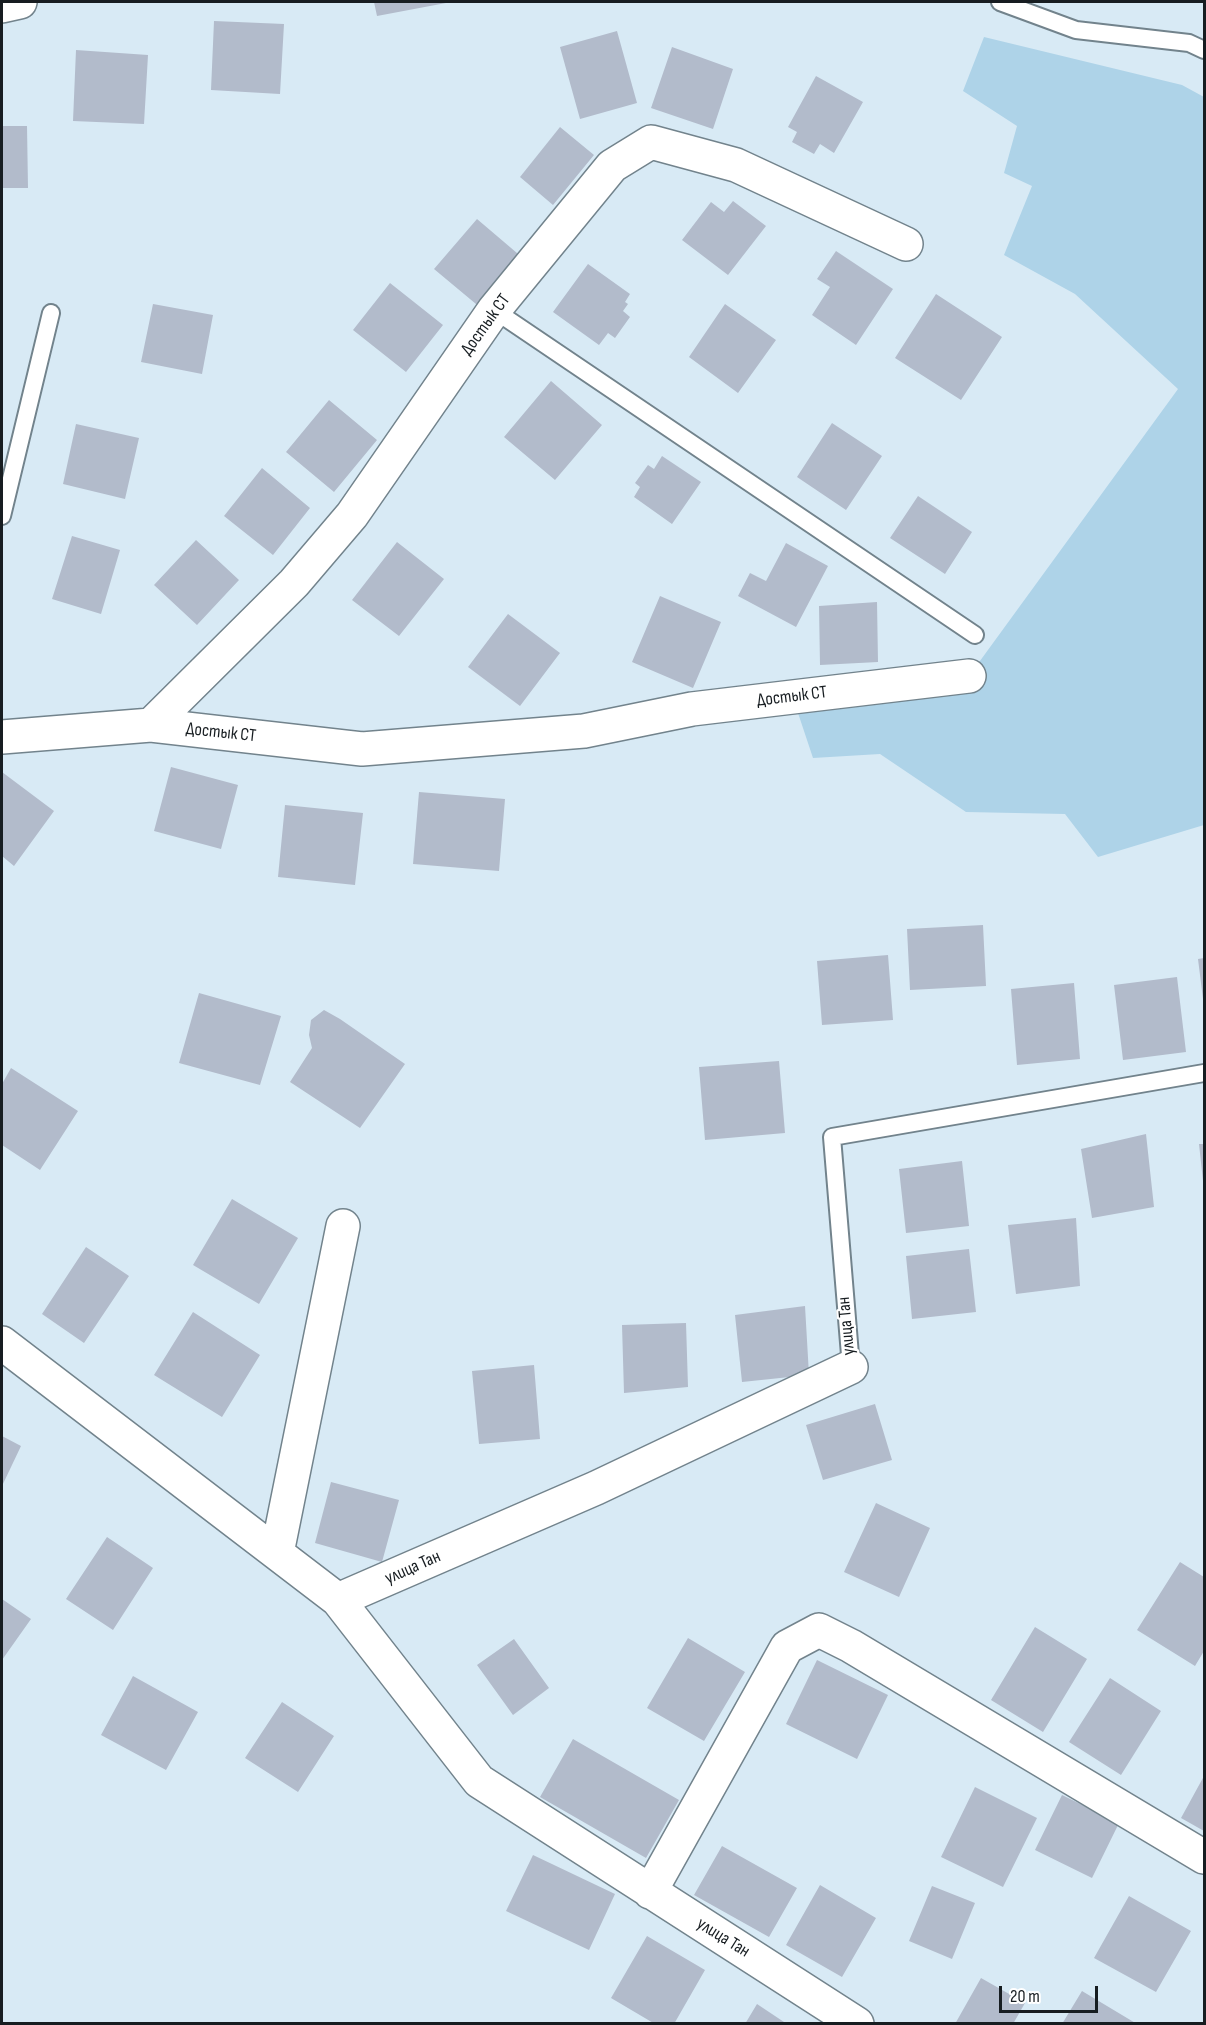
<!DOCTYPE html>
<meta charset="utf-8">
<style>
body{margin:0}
#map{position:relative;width:1206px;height:2025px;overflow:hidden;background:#d8eaf5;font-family:"Sofia Sans Condensed",sans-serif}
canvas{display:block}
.frame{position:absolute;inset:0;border:3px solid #171d21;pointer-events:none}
.scale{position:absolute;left:999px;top:1986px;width:99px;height:27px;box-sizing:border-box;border:3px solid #171d21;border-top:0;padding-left:8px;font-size:18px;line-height:21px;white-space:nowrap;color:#171d21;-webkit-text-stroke:4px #fff;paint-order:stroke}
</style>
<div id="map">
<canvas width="1206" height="2025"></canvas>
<div class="frame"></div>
<div class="scale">20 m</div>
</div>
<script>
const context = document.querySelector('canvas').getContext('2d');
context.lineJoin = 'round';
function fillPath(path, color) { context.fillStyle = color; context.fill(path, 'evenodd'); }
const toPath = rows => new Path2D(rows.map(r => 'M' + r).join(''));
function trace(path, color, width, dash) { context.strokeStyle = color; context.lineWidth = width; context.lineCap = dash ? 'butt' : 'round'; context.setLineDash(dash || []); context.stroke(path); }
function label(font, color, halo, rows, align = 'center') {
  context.font = font + ' "Sofia Sans Condensed",sans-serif'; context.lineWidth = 4.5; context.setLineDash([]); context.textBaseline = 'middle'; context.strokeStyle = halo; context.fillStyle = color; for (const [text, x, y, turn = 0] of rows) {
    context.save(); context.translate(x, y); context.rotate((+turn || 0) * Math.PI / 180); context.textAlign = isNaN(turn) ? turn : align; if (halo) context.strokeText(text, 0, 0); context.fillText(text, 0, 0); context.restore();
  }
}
const green = toPath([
 [984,37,1182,85,1204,97,1204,825,1098,857,1065,814,966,812,880,754,813,758,794,701,969,676,1178,389,1075,294,1004,255,1032,186,1004,173,1017,126,963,91]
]);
const building = toPath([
 [374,2,446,2,446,3,377,16],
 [214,21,284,24,280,94,211,90],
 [617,31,637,103,580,119,560,47],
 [672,47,733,69,713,129,651,108],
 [76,50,148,55,144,124,73,121],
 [816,76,863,102,834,153,820,144,814,154,792,142,797,132,788,127],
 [2,126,27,126,28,188,2,188],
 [560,127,594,155,553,205,520,177],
 [733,201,766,226,728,275,682,240,711,202,724,212],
 [477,219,524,259,482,309,434,269],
 [836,251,893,289,856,345,812,315,830,287,817,279],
 [588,264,630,294,625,302,628,304,623,311,630,317,615,338,608,333,599,345,553,312],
 [390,283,443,325,406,372,353,330],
 [936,294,1002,337,961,400,895,358],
 [153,304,213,315,202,374,141,362],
 [725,304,776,340,738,393,689,357],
 [551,381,602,425,555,480,504,437],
 [329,400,377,440,334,492,286,452],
 [832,423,882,456,846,510,797,477],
 [76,424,139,438,125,499,63,484],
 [662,456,701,482,672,524,634,497,640,487,635,483,648,465,654,469],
 [262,468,310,508,273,555,224,516],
 [918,496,972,532,945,574,890,538],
 [72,536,120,550,101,614,52,599],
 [196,540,239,580,197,625,154,585],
 [397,542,444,579,399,636,352,600],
 [786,543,828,566,796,627,738,596,750,573,766,581],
 [660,596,721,622,693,688,632,662],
 [877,602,878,662,820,665,819,606],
 [508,614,560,653,520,706,468,667],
 [171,767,238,785,221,849,154,831],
 [2,772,54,811,14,866,2,856],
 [419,792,505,799,499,871,413,864],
 [285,805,363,813,355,885,278,877],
 [983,925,986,986,910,990,907,929],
 [888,955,893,1020,822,1025,817,961],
 [1204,958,1204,999,1203,999,1198,959],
 [1177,977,1186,1052,1123,1060,1114,985],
 [1074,983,1080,1059,1017,1065,1011,989],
 [199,993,281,1016,260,1085,179,1063],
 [324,1010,340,1019,405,1064,360,1128,290,1082,312,1048,309,1035,311,1020],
 [779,1061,785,1133,705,1140,699,1067],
 [11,1068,78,1111,40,1170,2,1145,2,1084],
 [1146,1134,1154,1207,1092,1218,1081,1149],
 [1199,1144,1204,1144,1204,1181,1203,1181],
 [962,1161,969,1226,906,1233,899,1169],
 [232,1199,298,1238,259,1304,193,1265],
 [1076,1218,1080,1286,1016,1294,1008,1225],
 [86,1247,129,1276,84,1343,42,1314],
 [969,1249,976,1312,912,1319,906,1256],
 [805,1306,809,1375,742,1382,735,1315],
 [193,1312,260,1355,222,1417,154,1375],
 [686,1323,688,1387,624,1393,622,1325],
 [534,1365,540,1439,479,1444,472,1371],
 [875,1404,892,1460,823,1480,806,1425],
 [2,1436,21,1446,2,1486],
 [331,1482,399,1500,382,1562,315,1543],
 [876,1503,930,1528,899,1597,844,1572],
 [107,1537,153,1568,113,1630,66,1599],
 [1180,1562,1204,1577,1204,1651,1195,1666,1137,1630],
 [2,1599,31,1619,2,1660],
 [1035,1627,1087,1659,1043,1732,991,1700],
 [688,1638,745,1672,704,1741,647,1708],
 [514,1639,549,1688,513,1715,477,1665],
 [817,1660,888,1695,857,1759,786,1724],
 [133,1676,198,1712,166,1770,101,1735],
 [1110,1678,1161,1711,1121,1775,1069,1742],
 [282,1702,334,1736,298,1792,245,1758],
 [573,1739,679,1800,646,1858,540,1797],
 [1204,1776,1204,1831,1181,1818],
 [975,1787,1037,1818,1003,1887,941,1857],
 [1062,1795,1119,1823,1092,1878,1035,1850],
 [722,1846,797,1888,769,1937,694,1895],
 [533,1855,615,1894,589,1950,506,1911],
 [820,1885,876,1918,842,1977,786,1945],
 [932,1886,975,1903,952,1959,909,1941],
 [1129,1896,1191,1931,1156,1992,1094,1958],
 [647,1936,705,1970,674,2024,655,2024,611,1998],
 [981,1978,1025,2003,1013,2024,955,2024],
 [1082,1991,1137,2024,1062,2024],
 [757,2004,787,2024,745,2024]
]);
const service = toPath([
 [1000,2,1076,30,1189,43,1204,50],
 [494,310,975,635],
 [2,516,51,313],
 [851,1367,832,1137,1204,1073]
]);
const minor = toPath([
 [2,6,20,2],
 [151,725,294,583,352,515,494,310,612,166,651,142,736,165,906,244],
 [2,737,151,725,362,749,584,731,692,709,969,676],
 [2,1343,338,1600,596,1488,851,1367],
 [277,1553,343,1226],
 [338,1600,479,1781,857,2024],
 [650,1892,787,1647,819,1630,851,1646,1204,1857]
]);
const streetNames = [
 ["Достык СТ",486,325,-54],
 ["Достык СТ",792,697,-7],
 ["Достык СТ",221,733,6],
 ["улица Тан",847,1326,-95],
 ["улица Тан",413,1568,-24],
 ["улица Тан",723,1938,32]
];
fillPath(green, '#aed3e8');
fillPath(building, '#b2bbcb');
trace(service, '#72838c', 20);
trace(minor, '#72838c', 36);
trace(service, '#fff', 16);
trace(minor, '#fff', 33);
label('18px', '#171d21', '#fff', streetNames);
</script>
